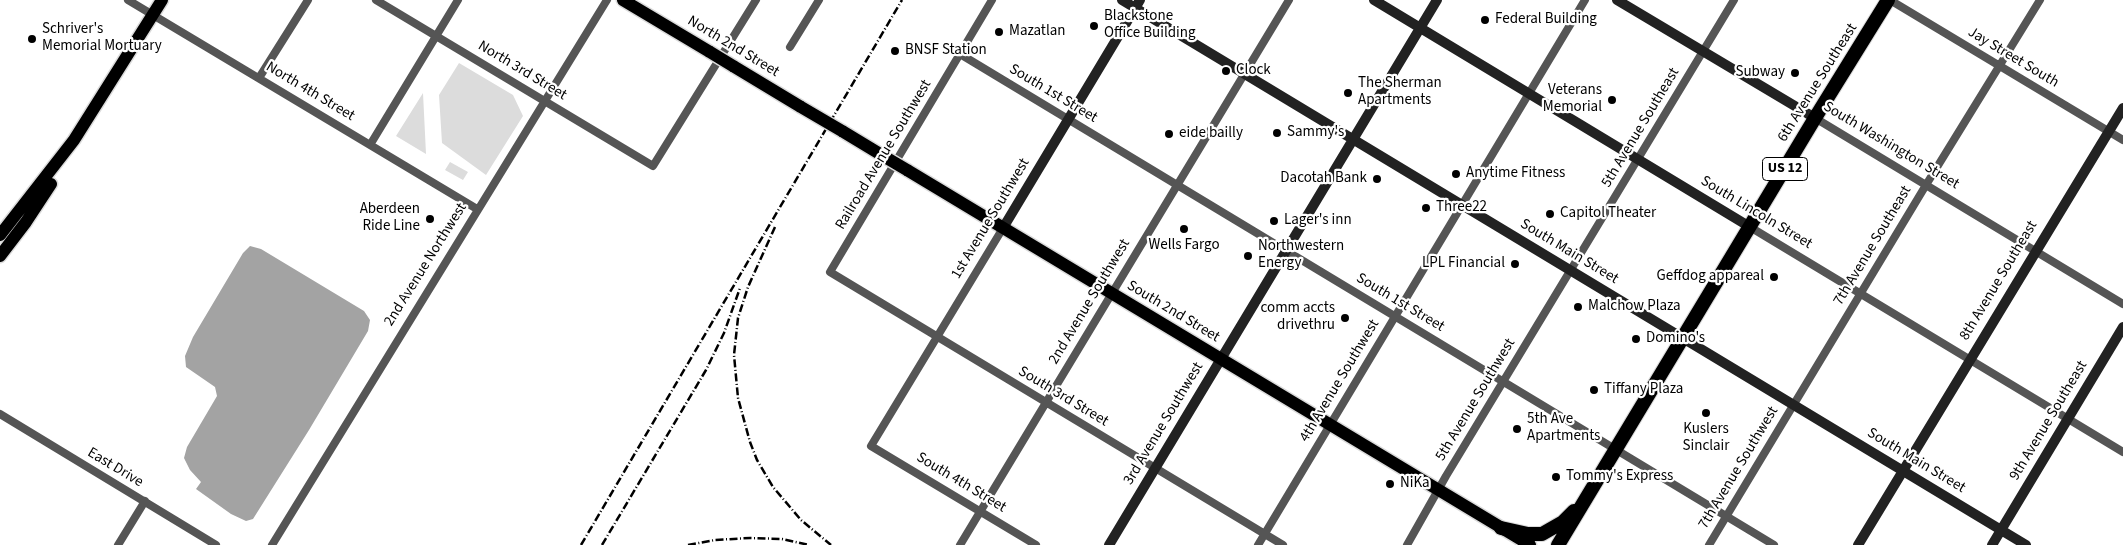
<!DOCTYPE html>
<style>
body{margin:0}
canvas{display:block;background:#fff}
</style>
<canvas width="2123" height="545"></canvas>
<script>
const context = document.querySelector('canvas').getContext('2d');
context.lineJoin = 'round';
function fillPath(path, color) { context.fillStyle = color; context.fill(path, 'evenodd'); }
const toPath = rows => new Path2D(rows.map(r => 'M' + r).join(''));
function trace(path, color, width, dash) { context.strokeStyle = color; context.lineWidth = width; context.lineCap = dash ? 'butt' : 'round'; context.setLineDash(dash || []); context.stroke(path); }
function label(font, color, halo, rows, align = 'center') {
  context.font = font + ' "Source Sans 3",sans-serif'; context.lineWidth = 4.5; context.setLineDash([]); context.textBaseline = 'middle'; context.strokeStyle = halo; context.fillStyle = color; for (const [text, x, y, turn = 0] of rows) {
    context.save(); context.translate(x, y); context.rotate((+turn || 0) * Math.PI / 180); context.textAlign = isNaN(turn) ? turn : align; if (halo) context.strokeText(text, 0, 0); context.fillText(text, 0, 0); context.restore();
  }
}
const green = toPath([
 [459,63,513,95,523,116,486,175,442,143,439,95],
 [423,93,426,154,396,136],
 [450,162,468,172,463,180,445,170]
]);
const water = toPath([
 [250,246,261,249,364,311,370,320,368,331,309,430,253,519,246,521,231,514,196,489,201,482,190,470,184,458,187,447,217,396,215,387,186,367,185,356,193,337,243,253]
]);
const street = toPath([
 [128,0,477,209],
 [376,0,653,166,756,0],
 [992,0,830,272,1283,545],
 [1890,0,2123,140],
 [790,47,819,0],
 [960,54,1774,545],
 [259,78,308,0],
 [1815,118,2123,304],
 [370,145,458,0],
 [1750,227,2123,452],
 [1003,228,871,446,1036,545],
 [0,414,216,545],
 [118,545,145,501],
 [272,545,607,0],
 [960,545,1289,0],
 [1258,545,1585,0],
 [1407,545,1446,476,1734,0],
 [1709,545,1926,185,2040,0]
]);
const secondary = toPath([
 [1122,0,2026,545],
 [1374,0,1750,227],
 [1617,0,1815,118],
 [1003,228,1140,0],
 [1109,545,1437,0],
 [1858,545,2123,108],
 [1992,545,2123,327]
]);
const primary = toPath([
 [623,0,710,52],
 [733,66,801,107],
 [842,131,885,157],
 [907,170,1530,545],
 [0,235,74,140,162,0],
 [0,256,26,222,51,184]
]);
const highway = toPath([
 [1501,528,1528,534,1542,534,1563,522,1574,511],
 [1558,545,1815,118,1888,0]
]);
const rail = toPath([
 [775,227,748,287,738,318,734,355,738,398,750,442,757,460,773,487,801,520,831,545],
 [581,545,902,0],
 [602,545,706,370,724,333,740,288],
 [688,545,715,540,750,538,782,539,809,545]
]);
const primaryBridge = toPath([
 [710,52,733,66],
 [801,107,842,131],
 [885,157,907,170]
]);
const markers = [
 [1485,20,5,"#000"],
 [1094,26,5,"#000"],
 [999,32,5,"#000"],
 [32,39,5,"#000"],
 [895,51,5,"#000"],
 [1226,71,5,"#000"],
 [1795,73,5,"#000"],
 [1348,93,5,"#000"],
 [1612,100,5,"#000"],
 [1277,133,5,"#000"],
 [1169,134,5,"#000"],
 [1456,174,5,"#000"],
 [1377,179,5,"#000"],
 [1426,208,5,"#000"],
 [1550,214,5,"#000"],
 [430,219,5,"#000"],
 [1274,221,5,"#000"],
 [1184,229,5,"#000"],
 [1248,256,5,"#000"],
 [1515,264,5,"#000"],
 [1774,277,5,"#000"],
 [1578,307,5,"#000"],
 [1345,318,5,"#000"],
 [1636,339,5,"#000"],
 [1594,390,5,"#000"],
 [1706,413,5,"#000"],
 [1517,429,5,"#000"],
 [1556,477,5,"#000"],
 [1390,484,5,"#000"]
];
const shields = [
 [1785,169,45]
];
const shieldNames = [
 ["US 12",1785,169]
];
const poiNames = [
 ["Blackstone",1104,17],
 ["Office Building",1104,34],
 ["Federal Building",1495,20],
 ["Schriver's",42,30],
 ["Memorial Mortuary",42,47],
 ["Mazatlan",1009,32],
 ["BNSF Station",905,51],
 ["Clock",1236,71],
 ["Subway",1785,73,"right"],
 ["The Sherman",1358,84],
 ["Apartments",1358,101],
 ["Veterans",1602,91,"right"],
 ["Memorial",1602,108,"right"],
 ["Sammy's",1287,133],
 ["eide bailly",1179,134],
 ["Anytime Fitness",1466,174],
 ["Dacotah Bank",1367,179,"right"],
 ["Three22",1436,208],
 ["Aberdeen",420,210,"right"],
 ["Ride Line",420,227,"right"],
 ["Capitol Theater",1560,214],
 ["Lager's inn",1284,221],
 ["Wells Fargo",1184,246,"center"],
 ["Northwestern",1258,247],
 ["Energy",1258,264],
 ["LPL Financial",1505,264,"right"],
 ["Geffdog appareal",1764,277,"right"],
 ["Malchow Plaza",1588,307],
 ["comm accts",1335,309,"right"],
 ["drivethru",1335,326,"right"],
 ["Domino's",1646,339],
 ["Tiffany Plaza",1604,390],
 ["5th Ave",1527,420],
 ["Apartments",1527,437],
 ["Kuslers",1706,430,"center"],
 ["Sinclair",1706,447,"center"],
 ["Tommy's Express",1566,477],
 ["NiKa",1400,484]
];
const streetNames = [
 ["North 2nd Street",733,47,31],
 ["Jay Street South",2013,58,31],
 ["North 3rd Street",522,71,31],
 ["6th Avenue Southeast",1818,83,-58],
 ["North 4th Street",310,92,31],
 ["South 1st Street",1053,94,31],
 ["5th Avenue Southeast",1641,128,-59],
 ["South Washington Street",1891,146,31],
 ["Railroad Avenue Southwest",884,155,-59],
 ["South Lincoln Street",1756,213,31],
 ["1st Avenue Southwest",991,219,-59],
 ["7th Avenue Southeast",1873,246,-59],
 ["South Main Street",1569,252,31],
 ["2nd Avenue Northwest",426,265,-58],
 ["8th Avenue Southeast",1999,281,-59],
 ["2nd Avenue Southwest",1090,302,-59],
 ["South 1st Street",1400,303,31],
 ["South 2nd Street",1173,312,31],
 ["4th Avenue Southwest",1340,381,-59],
 ["South 3rd Street",1063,397,31],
 ["5th Avenue Southwest",1476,400,-59],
 ["9th Avenue Southeast",2049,421,-59],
 ["3rd Avenue Southwest",1164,424,-59],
 ["South Main Street",1916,461,31],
 ["East Drive",115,468,31],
 ["7th Avenue Southwest",1739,468,-59],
 ["South 4th Street",961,483,31]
];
fillPath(green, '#dcdcdc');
fillPath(water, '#a3a3a3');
trace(primary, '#dbdbdb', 15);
trace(highway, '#dbdbdb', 16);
trace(street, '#555', 8);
trace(secondary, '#222', 10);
trace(primary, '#000', 12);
trace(highway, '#000', 14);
trace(rail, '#000', 2.5, [8, 2.5, 1, 2.5]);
trace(primaryBridge, '#dbdbdb', 15, []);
trace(primaryBridge, '#000', 12);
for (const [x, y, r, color] of markers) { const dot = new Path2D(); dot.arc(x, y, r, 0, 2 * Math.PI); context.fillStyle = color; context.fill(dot); trace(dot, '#fff', 2); }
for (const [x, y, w] of shields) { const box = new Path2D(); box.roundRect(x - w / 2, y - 11.5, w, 23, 4); context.fillStyle = '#fff'; context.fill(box); trace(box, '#000', 1); }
label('bold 14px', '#000', null, shieldNames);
label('15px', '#000', '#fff', poiNames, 'left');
label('15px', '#000', '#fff', streetNames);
</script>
